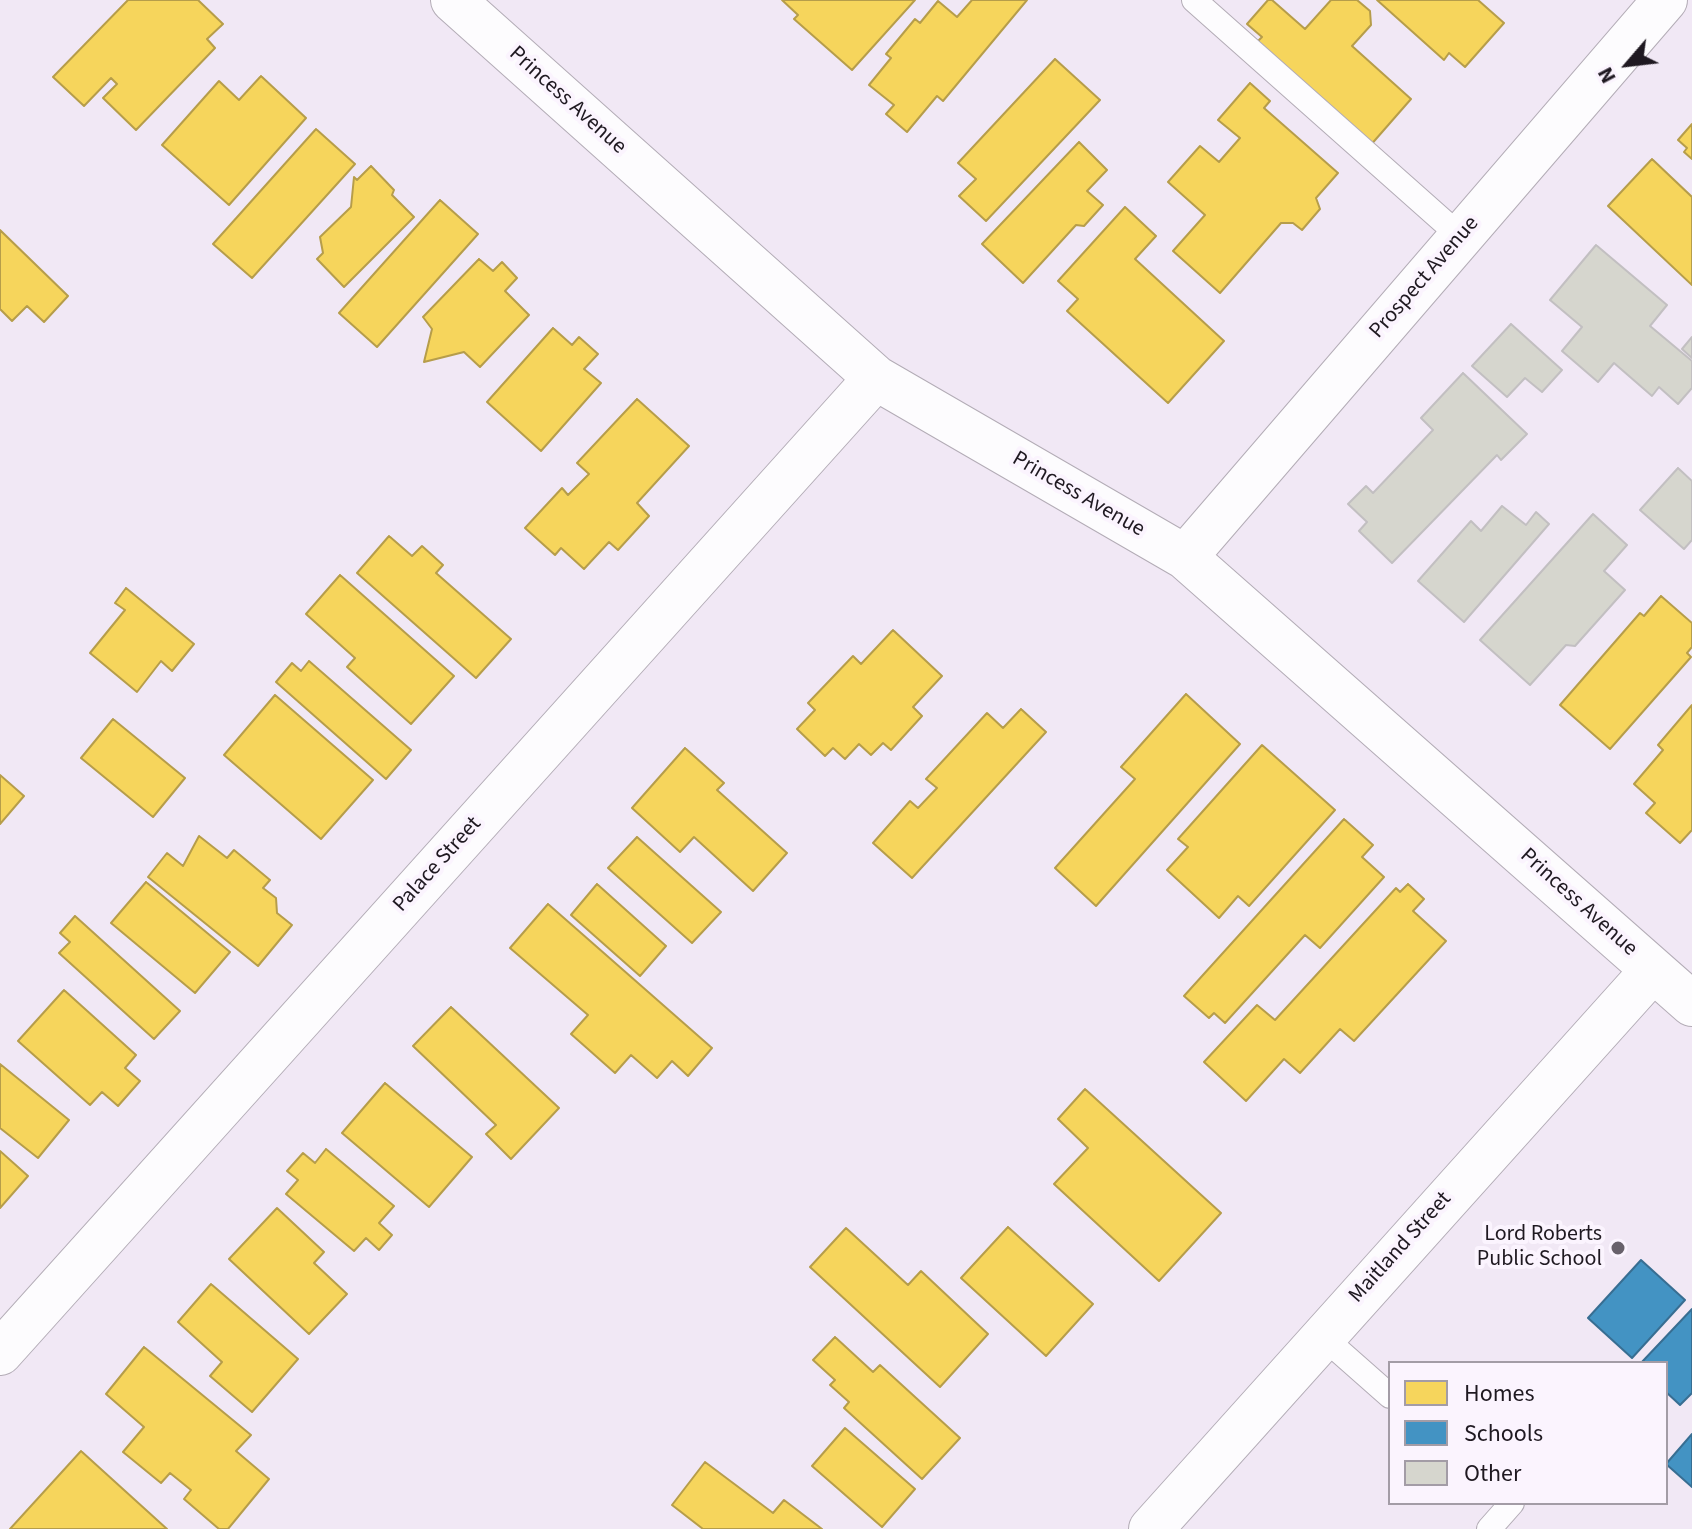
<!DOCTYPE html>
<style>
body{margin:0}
#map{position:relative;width:1692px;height:1529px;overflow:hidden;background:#f1e8f5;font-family:"Source Sans 3",sans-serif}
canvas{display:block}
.legend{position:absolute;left:1388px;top:1361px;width:280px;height:144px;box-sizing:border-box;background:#fbf4fe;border:2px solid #a39ca6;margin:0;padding:10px 14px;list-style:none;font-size:24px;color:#1f1921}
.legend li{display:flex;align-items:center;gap:16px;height:40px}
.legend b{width:40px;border:2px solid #a39ca6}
.north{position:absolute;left:1588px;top:24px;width:80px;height:80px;-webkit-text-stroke:6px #fbf4fe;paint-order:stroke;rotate:242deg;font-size:22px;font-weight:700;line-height:32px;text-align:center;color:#1f1921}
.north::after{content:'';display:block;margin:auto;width:28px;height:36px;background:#1f1921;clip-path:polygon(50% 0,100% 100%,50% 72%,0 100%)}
</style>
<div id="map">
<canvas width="1692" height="1529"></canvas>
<ul class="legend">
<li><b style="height:22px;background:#f6d55c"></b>Homes</li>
<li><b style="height:22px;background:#4393c3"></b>Schools</li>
<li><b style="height:22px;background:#d6d6ce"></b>Other</li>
</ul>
<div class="north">N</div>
</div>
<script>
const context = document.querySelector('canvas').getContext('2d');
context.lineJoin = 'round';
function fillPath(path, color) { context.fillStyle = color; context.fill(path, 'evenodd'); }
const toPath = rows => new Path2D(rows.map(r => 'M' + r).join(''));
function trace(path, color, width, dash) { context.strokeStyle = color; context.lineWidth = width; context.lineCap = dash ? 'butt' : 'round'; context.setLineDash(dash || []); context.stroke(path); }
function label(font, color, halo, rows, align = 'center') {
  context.font = font + ' "Source Sans 3",sans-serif'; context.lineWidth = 8; context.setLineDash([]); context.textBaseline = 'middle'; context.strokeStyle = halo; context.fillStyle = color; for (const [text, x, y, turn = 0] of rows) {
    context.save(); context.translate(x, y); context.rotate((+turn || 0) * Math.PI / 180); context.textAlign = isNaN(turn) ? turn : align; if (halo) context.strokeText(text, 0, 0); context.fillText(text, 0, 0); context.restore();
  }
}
const homes = toPath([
 [128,0,198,0,223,24,207,39,215,48,136,130,103,98,117,84,111,78,84,106,53,77,128,0],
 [782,0,915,0,852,70,794,19,798,15,782,0],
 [972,0,1027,0,943,101,937,96,907,132,886,114,894,105,869,85,891,58,886,54,915,19,920,23,938,1,957,17,972,0],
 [1268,0,1272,0,1305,29,1331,0,1357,0,1370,11,1371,25,1352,46,1411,99,1369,147,1254,45,1262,37,1247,24,1268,0],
 [1377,0,1478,0,1504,23,1465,67,1449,53,1444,60,1377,0],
 [1055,59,1100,100,986,221,959,196,976,179,958,163,1055,59],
 [261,76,306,118,229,205,162,145,219,81,239,100,261,76],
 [1250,83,1270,101,1264,108,1338,173,1316,198,1320,209,1302,230,1293,223,1281,223,1220,293,1173,251,1205,215,1168,182,1200,146,1219,162,1240,138,1218,120,1250,83],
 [1692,124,1692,159,1684,152,1687,148,1678,140,1692,124],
 [316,129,355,164,252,278,213,244,316,129],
 [1079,142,1107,170,1087,191,1103,205,1084,226,1076,225,1023,283,982,244,1079,142],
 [1652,159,1692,197,1692,285,1608,206,1652,159],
 [371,166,394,190,392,195,414,217,344,287,317,259,323,253,320,237,351,207,354,177,357,180,371,166],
 [440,200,478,234,377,347,339,313,440,200],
 [1125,207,1156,236,1135,259,1224,341,1168,403,1067,311,1078,299,1058,281,1125,207],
 [0,230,68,296,44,322,27,306,12,321,0,309,0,230],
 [479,259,493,271,502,262,517,278,505,291,529,315,480,367,464,352,424,362,432,329,423,317,479,259],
 [553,328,572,345,579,337,598,354,584,369,601,383,541,451,487,402,553,328],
 [637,399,689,446,637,503,649,516,618,550,609,542,584,569,561,548,555,555,525,528,562,488,568,495,589,474,577,463,637,399],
 [389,536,412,556,422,546,443,565,436,573,511,639,476,678,357,573,389,536],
 [340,575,454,676,411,724,347,667,355,658,306,614,340,575],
 [126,588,194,644,172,671,161,661,137,692,90,653,125,610,115,603,126,588],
 [1661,596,1692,623,1692,647,1687,653,1691,657,1610,749,1560,705,1640,613,1644,616,1661,596],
 [893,630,942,676,913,707,922,716,891,750,883,743,871,755,859,744,845,759,833,748,825,756,797,729,815,710,808,703,853,656,861,664,893,630],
 [309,661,411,750,386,779,276,682,292,663,301,671,309,661],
 [1186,694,1240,744,1096,906,1055,868,1135,779,1121,767,1186,694],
 [275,695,373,780,321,839,224,755,275,695],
 [1692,705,1692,830,1680,843,1646,813,1655,803,1634,784,1663,750,1658,745,1692,705],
 [1021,709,1046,732,912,878,873,843,910,801,918,808,937,788,926,779,987,713,1003,728,1021,709],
 [113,719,185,778,153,817,81,758,113,719],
 [1262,745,1335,810,1249,906,1238,896,1219,918,1167,870,1188,847,1178,839,1262,745],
 [685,748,724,783,717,790,787,853,753,891,694,837,680,852,632,808,685,748],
 [0,775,24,796,0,824,0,775],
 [1344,819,1373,845,1362,857,1384,877,1320,948,1305,935,1225,1023,1214,1013,1209,1018,1184,996,1344,819],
 [199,836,227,858,234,850,270,880,263,888,276,898,277,913,292,925,258,966,148,877,167,853,183,866,199,836],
 [637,837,721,912,692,943,608,868,637,837],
 [146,882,230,952,195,993,111,923,146,882],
 [597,884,666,946,640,976,571,915,597,884],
 [1408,884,1424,899,1413,911,1446,941,1354,1041,1340,1029,1300,1073,1284,1059,1246,1101,1204,1062,1257,1005,1275,1020,1396,888,1400,892,1408,884],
 [548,904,712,1048,688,1076,672,1061,657,1078,631,1055,615,1073,571,1034,588,1015,510,948,548,904],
 [75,916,180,1011,154,1039,59,953,70,942,60,933,75,916],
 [64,990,136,1055,125,1068,140,1081,118,1106,102,1092,90,1105,18,1041,64,990],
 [451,1007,559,1108,511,1159,486,1134,496,1125,413,1046,451,1007],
 [0,1064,69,1120,38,1158,0,1128,0,1064],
 [385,1083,472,1157,429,1207,342,1133,385,1083],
 [1085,1089,1221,1213,1159,1281,1054,1184,1088,1148,1058,1119,1085,1089],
 [326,1149,394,1206,379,1223,392,1235,379,1250,366,1238,354,1251,286,1194,298,1180,287,1171,303,1153,315,1163,326,1149],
 [0,1151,28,1176,0,1208,0,1151],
 [277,1208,324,1252,314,1263,347,1294,309,1334,229,1259,277,1208],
 [1008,1227,1093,1304,1046,1356,961,1278,1008,1227],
 [846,1228,908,1285,921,1271,988,1334,940,1387,810,1267,846,1228],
 [211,1284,298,1359,252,1412,210,1376,222,1362,178,1322,211,1284],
 [835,1337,873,1372,880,1365,960,1438,922,1479,844,1408,849,1402,830,1385,835,1380,813,1360,835,1337],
 [144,1347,251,1435,236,1451,269,1479,228,1529,219,1529,184,1499,191,1490,170,1473,161,1483,123,1452,144,1427,106,1394,144,1347],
 [845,1428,915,1489,882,1527,812,1466,845,1428],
 [81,1451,167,1529,10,1529,81,1451],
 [705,1462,773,1513,784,1500,822,1529,703,1529,672,1505,705,1462]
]);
const schools = toPath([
 [1641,1260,1685,1300,1632,1358,1588,1318,1641,1260],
 [1692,1309,1692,1393,1680,1405,1666,1392,1666,1363,1641,1363,1692,1309],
 [1692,1434,1692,1487,1666,1464,1692,1434]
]);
const building = toPath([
 [1596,245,1667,305,1650,326,1692,361,1692,388,1678,404,1659,387,1652,396,1614,363,1598,382,1562,351,1582,327,1550,300,1596,245],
 [1511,324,1562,370,1542,392,1525,378,1507,397,1472,366,1511,324],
 [1692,337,1692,358,1682,349,1692,337],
 [1463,373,1527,434,1501,460,1497,455,1392,563,1359,531,1367,522,1348,504,1366,486,1373,493,1433,430,1421,418,1463,373],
 [1678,468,1692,481,1692,540,1684,549,1640,510,1678,468],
 [1502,506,1526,525,1536,512,1549,524,1464,622,1418,581,1471,521,1481,531,1502,506],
 [1593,514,1627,545,1604,571,1625,590,1575,646,1566,645,1530,685,1480,640,1593,514]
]);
const lane = toPath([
 [1194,0,1461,237],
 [1322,1336,1390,1396],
 [1489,1529,1512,1503]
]);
const street = toPath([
 [453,0,876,378,1185,557,1692,1004],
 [1185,557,1665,0],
 [0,1353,876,378],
 [1151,1529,1653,970]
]);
const markers = [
 [1618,1248,8,"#68616b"]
];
const streetNames = [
 ["Princess Avenue",567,101,42],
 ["Prospect Avenue",1425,278,-49],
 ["Princess Avenue",1078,495,30],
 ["Palace Street",438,865,-48],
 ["Princess Avenue",1578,903,42],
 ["Maitland Street",1401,1248,-48]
];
const poiNames = [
 ["Lord Roberts",1602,1235],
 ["Public School",1602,1260]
];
fillPath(homes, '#f6d55c');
trace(homes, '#b69d4a', 2);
fillPath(schools, '#4393c3');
trace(schools, '#386e92', 2);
fillPath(building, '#d6d6ce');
trace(building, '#c2bfc1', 2);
trace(lane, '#b3acb6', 26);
trace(street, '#b3acb6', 46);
trace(lane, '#fdfcfe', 24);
trace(street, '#fdfcfe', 44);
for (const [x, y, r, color] of markers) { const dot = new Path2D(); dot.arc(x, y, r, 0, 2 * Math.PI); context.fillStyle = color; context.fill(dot); trace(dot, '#fbf4fe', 3); }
label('22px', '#1f1921', '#fbf4fe', streetNames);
label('22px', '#1f1921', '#fbf4fe', poiNames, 'right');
</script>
